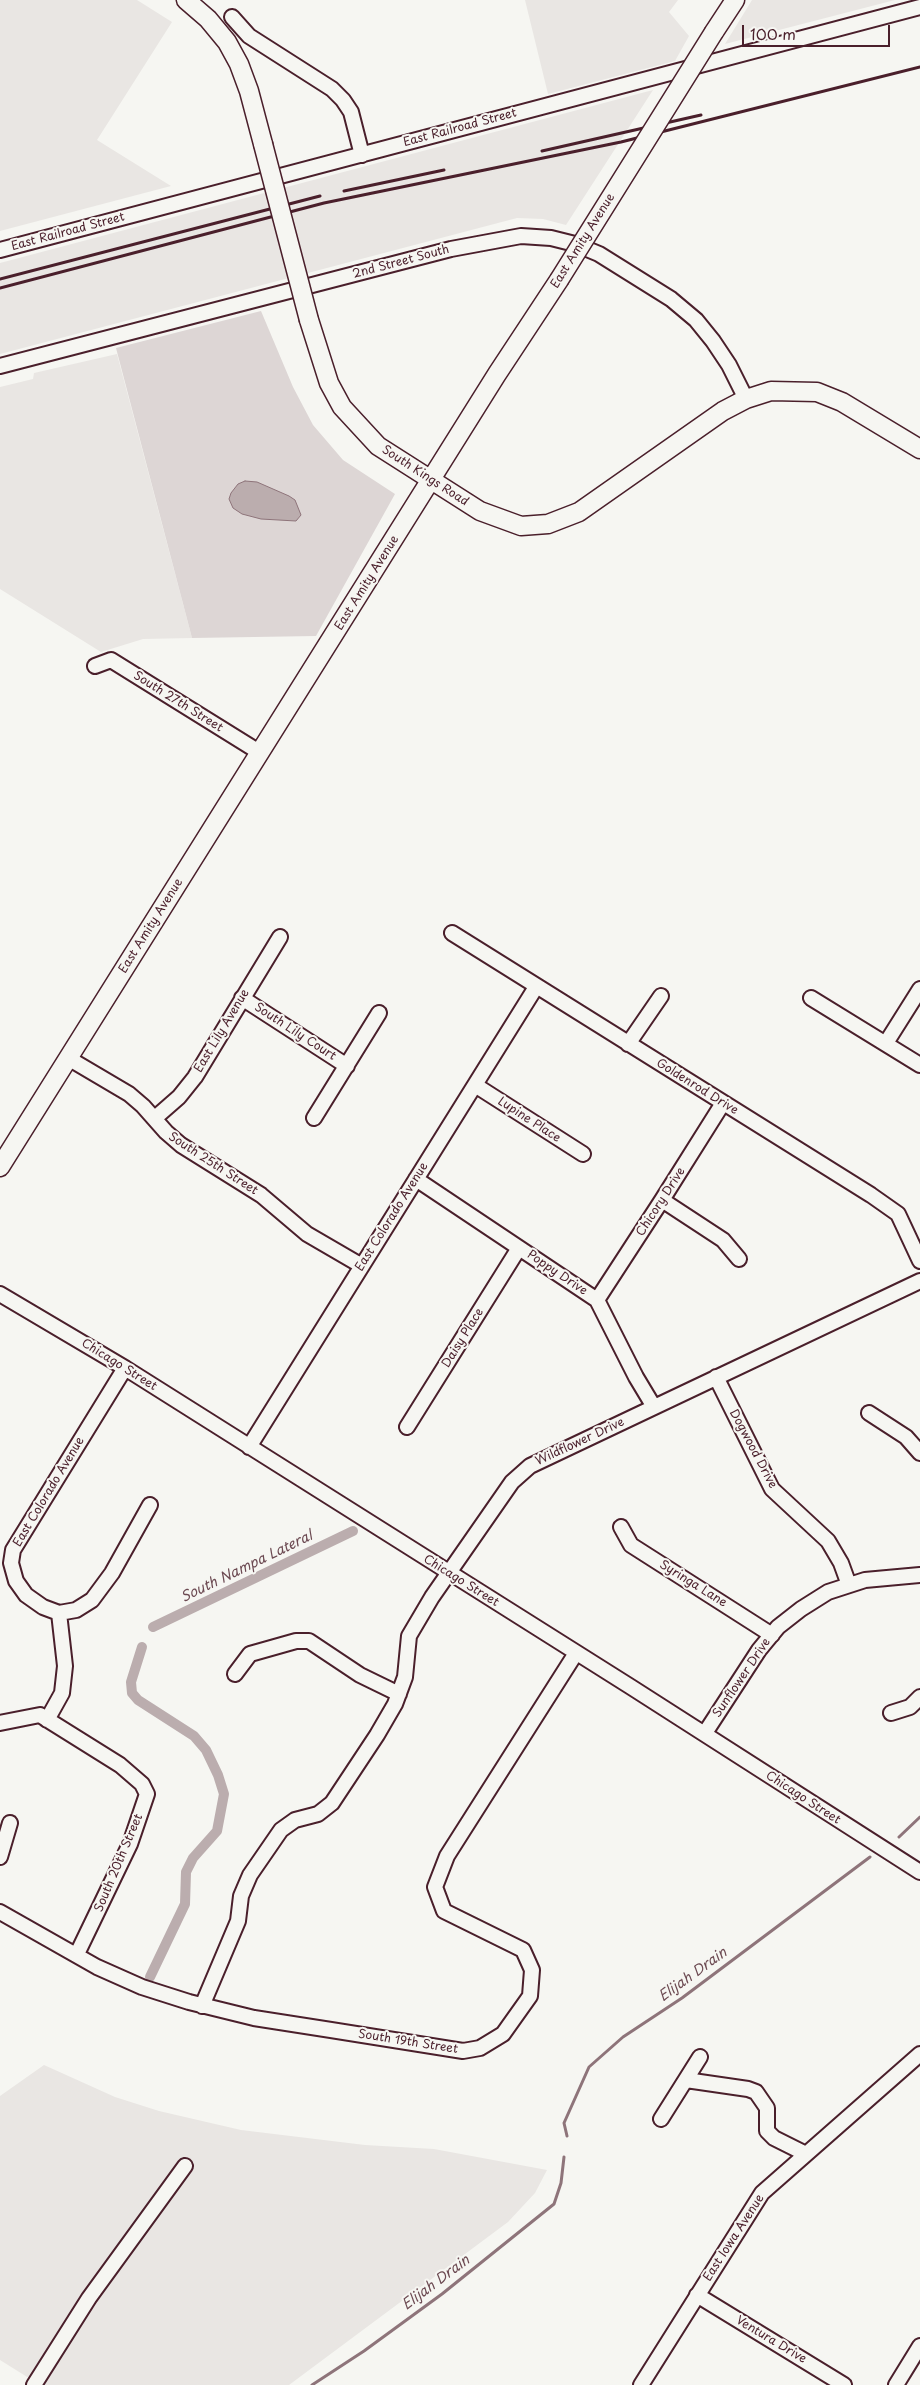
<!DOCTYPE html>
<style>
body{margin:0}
#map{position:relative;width:920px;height:2385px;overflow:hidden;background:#f6f6f2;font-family:"Playpen Sans",sans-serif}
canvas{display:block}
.scale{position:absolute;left:742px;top:25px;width:148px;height:22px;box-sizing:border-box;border:2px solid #4a1f2b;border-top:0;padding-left:6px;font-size:15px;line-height:18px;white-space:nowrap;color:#4a1f2b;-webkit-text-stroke:4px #f6f6f2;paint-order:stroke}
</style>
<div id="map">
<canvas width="920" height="2385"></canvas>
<div class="scale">100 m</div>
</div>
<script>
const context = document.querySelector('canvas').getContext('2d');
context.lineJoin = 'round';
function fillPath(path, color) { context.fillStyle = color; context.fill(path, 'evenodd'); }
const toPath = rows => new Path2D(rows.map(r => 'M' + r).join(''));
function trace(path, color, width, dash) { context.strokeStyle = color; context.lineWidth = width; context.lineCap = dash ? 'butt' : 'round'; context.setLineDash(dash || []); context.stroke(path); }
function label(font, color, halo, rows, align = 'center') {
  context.font = font + ' "Playpen Sans",sans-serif'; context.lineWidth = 4; context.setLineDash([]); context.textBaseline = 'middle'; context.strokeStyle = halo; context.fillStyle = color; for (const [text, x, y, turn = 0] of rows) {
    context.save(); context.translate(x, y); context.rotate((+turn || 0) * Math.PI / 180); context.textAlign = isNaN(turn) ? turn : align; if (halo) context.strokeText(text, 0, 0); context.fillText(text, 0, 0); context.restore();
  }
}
const built = toPath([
 [0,0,137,0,172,22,97,140,171,186,0,231],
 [525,0,678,0,669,12,689,36,675,61,548,94],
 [752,0,895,0,725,44],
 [653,90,566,225,543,219,517,218,0,354,0,263],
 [117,354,192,638,143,639,101,652,0,589,0,387,33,379,34,373],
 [44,2065,115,2097,159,2111,241,2130,365,2145,434,2149,547,2170,535,2193,508,2222,289,2385,40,2385,0,2360,0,2096]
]);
const green = toPath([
 [261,311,293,387,313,425,343,460,395,494,316,636,192,638,116,348]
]);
const water = toPath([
 [245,481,257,482,289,496,295,500,301,515,296,521,261,519,242,514,233,508,229,499,231,493,238,484,245,481]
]);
const stream = toPath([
 [899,1837,920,1817],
 [567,2136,564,2123,589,2067,623,2037,682,1998,870,1857],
 [312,2385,364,2351,442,2294,554,2204,561,2183,564,2157]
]);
const canal = toPath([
 [153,1627,353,1531],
 [142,1647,131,1682,132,1693,138,1700,194,1736,206,1750,218,1775,224,1794,217,1831,193,1858,186,1872,185,1904,150,1977]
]);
const minor = toPath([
 [232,17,249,36,332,89,343,100,351,112,362,155],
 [0,250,920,7],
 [0,366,451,249,521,236,551,238,575,244,599,254,671,299,696,320,713,341,729,365,746,399],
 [95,666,111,660,259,752],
 [452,933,871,1195,898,1214,920,1261],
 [242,998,347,1066],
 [811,998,920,1065],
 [886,1043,920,989],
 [628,1044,661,996],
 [68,1058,129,1094,143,1106,166,1132,181,1145,261,1195,307,1234,362,1266],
 [475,1085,583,1154],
 [155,1118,179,1097,195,1077,280,937],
 [314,1118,379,1013],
 [416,1179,597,1300,636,1377,654,1407],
 [662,1200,723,1240,739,1259],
 [0,1294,125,1368,631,1687,920,1872],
 [597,1300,662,1200,723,1103],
 [716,1377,772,1489,828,1541,841,1563,849,1585],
 [869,1413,906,1437,920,1453],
 [407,1427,519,1248],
 [249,1447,536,987],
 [621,1527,631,1545,772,1635],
 [59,1613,43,1607,26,1595,16,1581,11,1563,13,1550,125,1368],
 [59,1613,76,1610,92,1600,112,1573,150,1505],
 [235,1674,250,1654,296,1641,309,1641,360,1675,399,1694],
 [891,1713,910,1707,920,1697],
 [47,1720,62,1693,65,1666,59,1613],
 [0,1723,40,1715,120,1765,142,1784,147,1794,130,1844,77,1954],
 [705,1733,759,1650,778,1627,801,1609,828,1592,865,1580,920,1575],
 [0,1857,10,1823],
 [0,1912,97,1967,142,1987,189,2002,254,2018,331,2030,463,2051,480,2048,503,2034,530,1996,532,1970,523,1950,444,1911,435,1887,447,1856,576,1653],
 [202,2006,238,1921,241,1896,250,1875,281,1830,295,1820,318,1814,332,1803,377,1735,395,1704,405,1677,409,1636,432,1597,512,1482,530,1466,920,1281],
 [686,2080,748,2089,756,2092,767,2108,767,2131,774,2138,806,2154],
 [661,2119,700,2057],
 [697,2295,844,2385],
 [34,2385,89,2298,185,2166],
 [641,2385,762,2193,920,2054],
 [896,2385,920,2346]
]);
const major = toPath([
 [186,0,208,19,227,42,239,64,249,91,263,144],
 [714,32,735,0],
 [309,320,329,383,342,407,378,446,480,511,521,526,548,524,579,512,723,411,746,399,771,391,817,392,842,402,920,449],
 [0,1167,497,374,559,280]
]);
const rail = toPath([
 [542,151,701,115],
 [344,191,444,170],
 [0,279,320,196],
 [0,288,324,203,621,142,920,67]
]);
const majorBridge = toPath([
 [263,144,309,320],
 [559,280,714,32]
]);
const streetNames = [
 ["East Railroad Street",460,128,-15],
 ["East Railroad Street",68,232,-15],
 ["East Amity Avenue",583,241,-58],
 ["2nd Street South",401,262,-15],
 ["South Kings Road",425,476,33],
 ["East Amity Avenue",367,583,-58],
 ["South 27th Street",178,702,32],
 ["East Amity Avenue",151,926,-58],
 ["East Lily Avenue",222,1031,-59],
 ["South Lily Court",295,1032,33],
 ["Goldenrod Drive",697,1087,32],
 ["Lupine Place",529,1120,33],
 ["South 25th Street",213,1164,33],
 ["Chicory Drive",661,1202,-57],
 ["East Colorado Avenue",392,1217,-58],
 ["Poppy Drive",557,1273,34],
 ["Daisy Place",463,1338,-58],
 ["Chicago Street",119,1365,32],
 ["Wildflower Drive",580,1442,-25],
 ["Dogwood Drive",753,1449,62],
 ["East Colorado Avenue",49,1492,-59],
 ["Chicago Street",461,1581,32],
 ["Syringa Lane",693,1584,32],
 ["Sunflower Drive",742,1678,-56],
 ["Chicago Street",803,1798,33],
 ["South 20th Street",119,1863,-67],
 ["South 19th Street",408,2042,9],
 ["East Iowa Avenue",734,2238,-57],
 ["Ventura Drive",771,2340,31]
];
const waterNames = [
 ["South Nampa Lateral",247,1567,-26],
 ["Elijah Drain",693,1975,-36],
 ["Elijah Drain",436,2283,-37]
];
fillPath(built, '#e9e6e3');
fillPath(green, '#ddd6d5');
fillPath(water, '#bbadae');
trace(water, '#8e747a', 1);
trace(stream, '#8e747a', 3);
trace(canal, '#bbadae', 10);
trace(minor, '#4a1f2b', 18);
trace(major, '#4a1f2b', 21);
trace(minor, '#f6f6f2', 14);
trace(major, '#f6f6f2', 18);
trace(rail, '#4a1f2b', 3);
trace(majorBridge, '#4a1f2b', 21, []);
trace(majorBridge, '#f6f6f2', 18);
label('12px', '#4a1f2b', '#f6f6f2', streetNames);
label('italic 14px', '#6c4a52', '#f6f6f2', waterNames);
</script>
